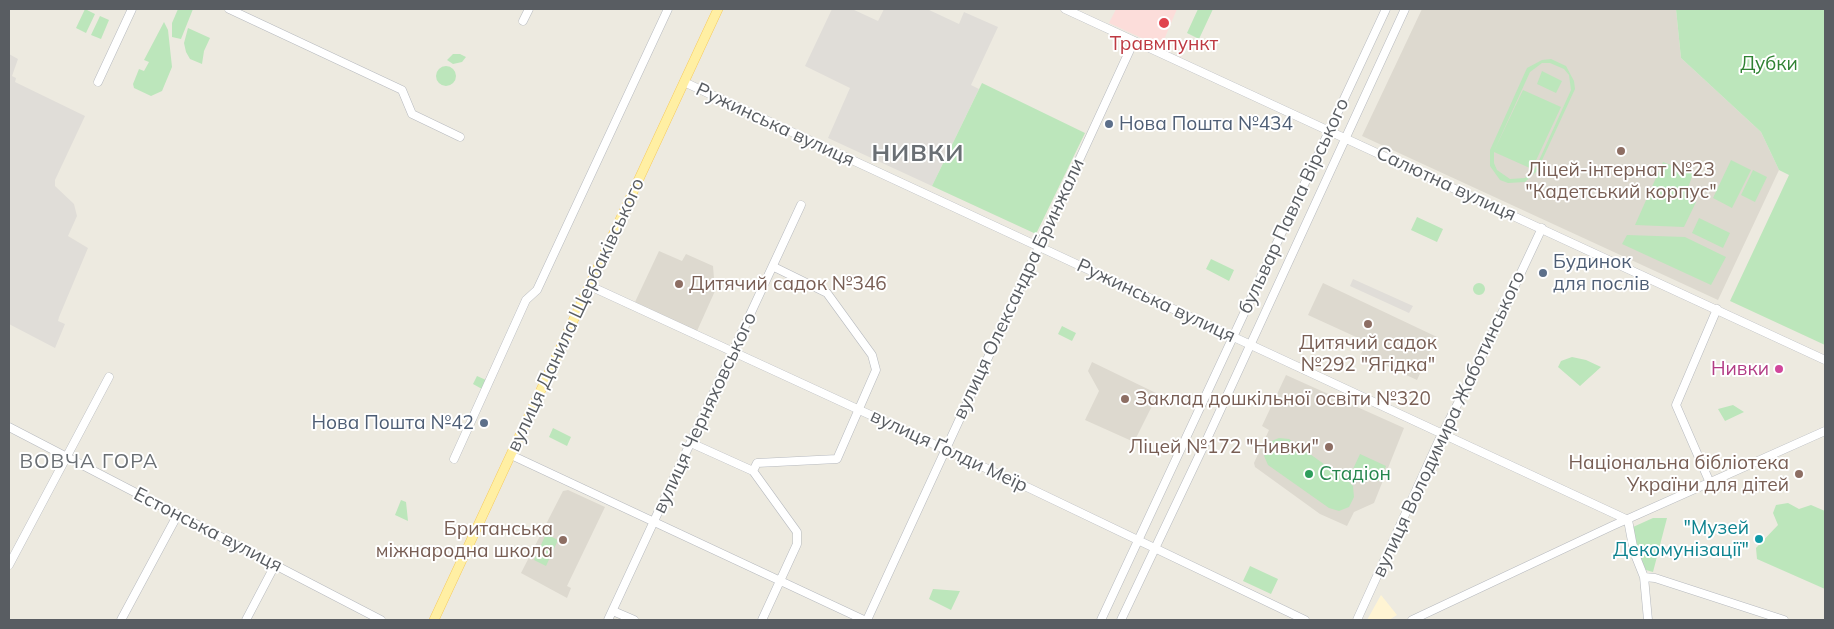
<!DOCTYPE html>
<meta charset="utf-8">
<style>
body{margin:0}
#map{position:relative;width:1834px;height:629px;overflow:hidden;background:#edeae0;font-family:Mulish,sans-serif}
canvas{display:block}
.frame{position:absolute;inset:0;border:10px solid #595d62;pointer-events:none}
</style>
<div id="map">
<canvas width="1834" height="629"></canvas>
<div class="frame"></div>
</div>
<script>
const context = document.querySelector('canvas').getContext('2d');
context.lineJoin = 'round';
function fillPath(path, color) { context.fillStyle = color; context.fill(path, 'evenodd'); }
const toPath = rows => new Path2D(rows.map(r => 'M' + r).join(''));
function trace(path, color, width, dash) { context.strokeStyle = color; context.lineWidth = width; context.lineCap = dash ? 'butt' : 'round'; context.setLineDash(dash || []); context.stroke(path); }
function label(font, color, halo, rows, align = 'center') {
  context.font = font + ' Mulish,sans-serif'; context.lineWidth = 4; context.setLineDash([]); context.textBaseline = 'middle'; context.strokeStyle = halo; context.fillStyle = color; for (const [text, x, y, turn = 0] of rows) {
    context.save(); context.translate(x, y); context.rotate((+turn || 0) * Math.PI / 180); context.textAlign = isNaN(turn) ? turn : align; if (halo) context.strokeText(text, 0, 0); context.fillText(text, 0, 0); context.restore();
  }
}
const commercial = toPath([
 [1381,595,1397,615,1389,620,1367,620]
]);
const industrial = toPath([
 [832,9,852,9,878,21,884,9,927,9,959,24,964,12,998,27,971,85,979,89,932,186,828,138,850,88,805,66],
 [9,54,18,59,12,76,16,78,15,82,85,116,55,180,55,186,74,204,77,216,68,236,88,248,59,317,58,321,65,324,55,348,9,324],
 [1353,279,1413,306,1409,313,1350,286]
]);
const education = toPath([
 [1422,9,1676,9,1681,58,1761,132,1779,170,1718,300,1362,136],
 [659,251,682,261,686,254,713,266,715,291,697,331,635,302],
 [1323,283,1437,337,1417,380,1361,354,1367,342,1308,315],
 [1092,362,1158,394,1134,442,1085,420,1099,391,1088,371],
 [1286,375,1404,428,1374,503,1354,512,1347,526,1320,514,1255,467,1254,463,1269,430,1262,426],
 [568,490,605,507,567,586,571,588,567,598,521,573,563,491]
]);
const medical = toPath([
 [1116,9,1177,9,1161,47,1109,23]
]);
const green = toPath([
 [85,9,95,14,86,33,76,28],
 [178,9,193,9,181,39,172,37,172,23],
 [1198,9,1213,9,1199,39,1187,33],
 [1676,9,1825,9,1825,345,1730,301,1789,175,1779,170,1761,132,1681,58],
 [100,16,109,20,101,39,91,35],
 [164,22,168,30,172,67,162,91,151,96,134,88,133,84,139,69,144,71,149,62,144,60],
 [188,28,210,38,204,51,202,64,190,59,186,52,184,43],
 [453,54,460,54,466,57,462,62,453,64,447,60],
 [1551,59,1566,66,1574,81,1575,89,1537,171,1525,182,1508,183,1500,180,1490,166,1490,150,1527,68,1542,60],
 [1542,63,1550,63,1564,69,1569,75,1571,90,1536,167,1525,178,1510,179,1497,170,1494,163,1494,152,1532,169,1561,107,1523,90,1494,151,1530,72],
 '436 76a10 10 0 1 1 20 0a10 10 0 1 1-20 0Z',
 [1542,71,1562,81,1556,93,1537,84],
 [982,83,1085,133,1036,234,932,186],
 [1731,160,1751,170,1732,208,1713,198],
 [1663,162,1693,174,1685,196,1696,202,1684,227,1635,225],
 [1753,170,1767,177,1755,202,1741,195],
 [1417,217,1443,229,1437,242,1411,230],
 [1699,218,1730,233,1723,248,1692,233],
 [1627,235,1685,237,1726,257,1711,285,1622,244],
 [1211,259,1234,270,1229,281,1206,269],
 '1473 289a6 6 0 1 1 12 0a6 6 0 1 1-12 0Z',
 [1062,326,1076,333,1072,341,1058,334],
 [1572,357,1586,360,1601,367,1580,386,1558,367,1561,361],
 [477,376,486,380,482,389,473,384],
 [1733,405,1744,412,1725,421,1718,409],
 [553,428,571,437,567,446,549,437],
 [1279,438,1289,439,1349,482,1353,486,1354,497,1349,507,1339,511,1329,508,1268,465,1264,456,1266,447,1269,442],
 [1360,454,1386,466,1379,481,1353,469],
 [401,500,406,502,408,521,395,515],
 [1788,503,1799,509,1811,505,1825,511,1825,589,1757,559,1756,548,1778,525,1773,513,1776,505],
 [1653,518,1667,518,1653,572,1646,570,1637,552,1633,527],
 [546,534,558,540,546,566,534,560],
 [1250,566,1278,579,1271,594,1243,581],
 [933,589,960,591,951,610,929,599]
]);
const minor = toPath([
 [229,9,402,90,412,114,460,137],
 [1065,9,1825,360],
 [523,21,529,9],
 [98,82,132,9],
 [684,82,1628,520],
 [590,286,1029,488,1305,620],
 [9,427,381,620],
 [691,443,753,471,797,532,797,544,762,620],
 [511,455,864,620],
 [454,459,526,300,537,290,668,9],
 [753,471,757,463,837,459,876,370,872,355,827,293,774,267],
 [1710,483,1676,405,1717,309],
 [1628,520,1634,552,1644,577,1648,620],
 [9,565,109,377],
 [1644,577,1655,578,1784,620],
 [613,611,634,620],
 [121,620,178,514],
 [246,620,275,565],
 [608,620,801,205],
 [867,620,1134,41],
 [1101,620,1386,9],
 [1121,620,1207,439,1405,9],
 [1357,620,1439,440,1478,364,1542,228],
 [1412,620,1612,526,1825,431]
]);
const major = toPath([
 [434,620,718,9]
]);
const markers = [
 [1164,23,6,"#e0444e"],
 [1109,124,5,"#5c6f8a"],
 [1621,151,5,"#8d6e63"],
 [1543,273,5,"#5c6f8a"],
 [679,284,5,"#8d6e63"],
 [1368,324,5,"#8d6e63"],
 [1779,369,5,"#d1479c"],
 [1125,399,5,"#8d6e63"],
 [484,423,5,"#5c6f8a"],
 [1329,447,5,"#8d6e63"],
 [1309,474,5,"#2e9e5b"],
 [1799,474,5,"#8d6e63"],
 [1759,539,5,"#0f9aa8"],
 [563,540,5,"#8d6e63"]
];
const healthNames = [
 ["Травмпункт",1164,44]
];
const parkNames = [
 ["Дубки",1769,64]
];
const serviceNames = [
 ["Нова Пошта №434",1119,124],
 ["Будинок",1553,262],
 ["для послів",1553,284],
 ["Нова Пошта №42",474,423,"right"]
];
const streetNames = [
 ["Ружинська вулиця",775,125,25],
 ["Салютна вулиця",1446,184,25],
 ["бульвар Павла Вірського",1294,206,-65],
 ["вулиця Олександра Бринжали",1019,289,-65],
 ["Ружинська вулиця",1156,301,25],
 ["вулиця Данила Щербаківського",576,315,-65],
 ["вулиця Черняховського",705,413,-65],
 ["вулиця Володимира Жаботинського",1449,424,-65],
 ["вулиця Ґолди Меїр",949,451,25],
 ["Естонська вулиця",208,530,27]
];
const educationNames = [
 ["Ліцей-інтернат №23",1621,170,"center"],
 ["\"Кадетський корпус\"",1621,192,"center"],
 ["Дитячий садок №346",689,284,"left"],
 ["Дитячий садок",1368,343,"center"],
 ["№292 \"Ягідка\"",1368,365,"center"],
 ["Заклад дошкільної освіти №320",1135,399,"left"],
 ["Ліцей №172 \"Нивки\"",1319,447],
 ["Національна бібліотека",1789,463],
 ["України для дітей",1789,485],
 ["Британська",553,529],
 ["міжнародна школа",553,551]
];
const hotelNames = [
 ["Нивки",1769,369]
];
const leisureNames = [
 ["Стадіон",1319,474]
];
const cultureNames = [
 ["\"Музей",1749,528],
 ["Декомунізації\"",1749,550]
];
const neighbourhoodNames = [
 ["ВОВЧА ГОРА",89,462]
];
const districtNames = [
 ["НИВКИ",918,154]
];
fillPath(commercial, '#fff4d3');
fillPath(industrial, '#e0ddd8');
fillPath(education, '#ddd9cf');
fillPath(medical, '#fcddda');
fillPath(green, '#bce6bb');
trace(minor, '#b6b9be', 9);
trace(major, '#f6c650', 10);
trace(minor, '#fff', 8);
trace(major, '#ffefa3', 9);
for (const [x, y, r, color] of markers) { const dot = new Path2D(); dot.arc(x, y, r, 0, 2 * Math.PI); context.fillStyle = color; context.fill(dot); trace(dot, '#fff', 2); }
label('19px', '#be3a42', '#fff', healthNames);
label('19px', '#308233', '#fff', parkNames);
label('19px', '#4e5e75', '#fff', serviceNames, 'left');
label('19px', '#595d62', '#fff', streetNames);
label('19px', '#785e54', '#fff', educationNames, 'right');
label('19px', '#b23c85', '#fff', hotelNames, 'right');
label('19px', '#27864d', '#fff', leisureNames, 'left');
label('19px', '#0d838f', '#fff', cultureNames, 'right');
context.letterSpacing = '1px';
label('20px', '#6a6f74', '#fff', neighbourhoodNames);
context.letterSpacing = '0px';
context.letterSpacing = '1px';
label('bold 24px', '#6a6f74', '#fff', districtNames);
context.letterSpacing = '0px';
</script>
